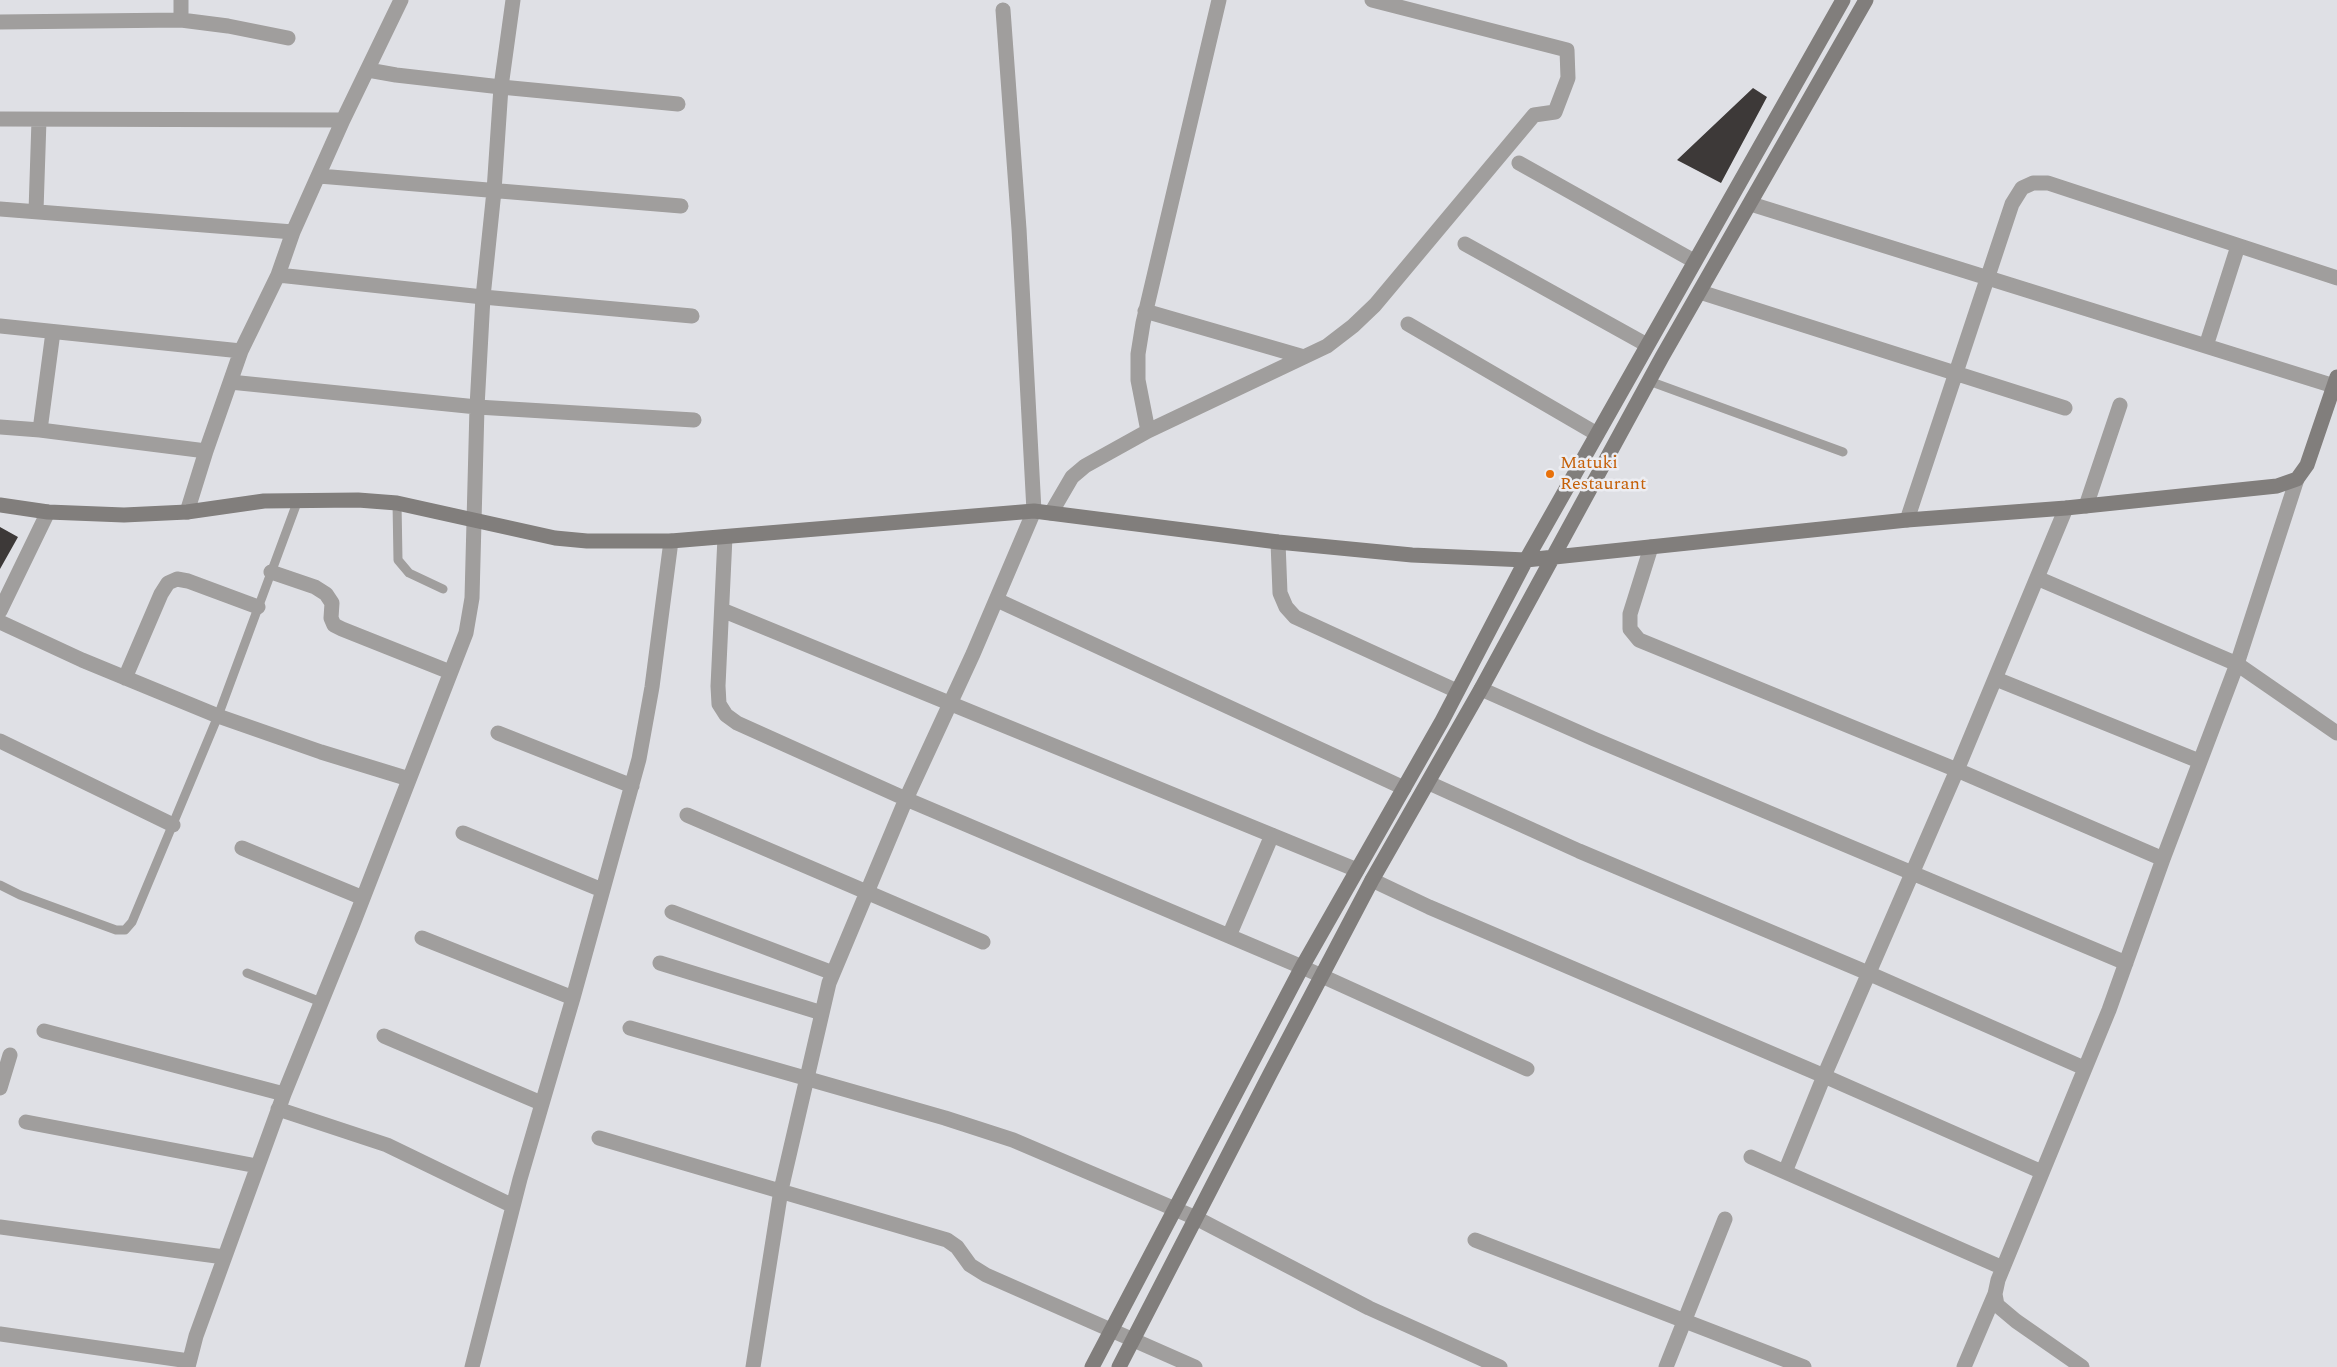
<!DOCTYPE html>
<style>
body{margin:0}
canvas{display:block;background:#dfe0e5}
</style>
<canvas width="2337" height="1367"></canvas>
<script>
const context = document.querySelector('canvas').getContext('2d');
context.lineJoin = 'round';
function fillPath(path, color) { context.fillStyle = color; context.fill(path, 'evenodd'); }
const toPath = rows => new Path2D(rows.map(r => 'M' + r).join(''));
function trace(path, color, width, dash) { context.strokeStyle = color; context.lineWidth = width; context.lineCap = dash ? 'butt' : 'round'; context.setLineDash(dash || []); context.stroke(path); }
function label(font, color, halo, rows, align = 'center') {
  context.font = font + ' Spectral,serif'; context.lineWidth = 5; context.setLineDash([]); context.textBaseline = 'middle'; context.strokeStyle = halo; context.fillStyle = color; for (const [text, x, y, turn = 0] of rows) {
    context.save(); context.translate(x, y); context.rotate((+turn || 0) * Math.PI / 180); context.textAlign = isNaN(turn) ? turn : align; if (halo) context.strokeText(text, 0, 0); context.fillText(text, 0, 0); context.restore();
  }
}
const building = toPath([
 [1753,88,1767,97,1721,183,1677,160],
 [0,527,18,537,0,569]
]);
const lane = toPath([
 [1649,381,1843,452],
 [397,503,398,560,409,573,443,589],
 [0,885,20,895,116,930,125,930,132,922,218,716,298,500],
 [247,973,321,1002]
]);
const street = toPath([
 [181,0,181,20],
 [0,22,181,20,228,26,288,38],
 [368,70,396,75,501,87,678,104],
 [0,119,343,120],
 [1519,163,1694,261],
 [319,176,681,206],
 [1751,204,2334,386],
 [0,209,293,232],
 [36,211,39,120],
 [1465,244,1647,345],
 [278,275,483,297,692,316],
 [1700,292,2065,408],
 [1145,311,1304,357],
 [1408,324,1597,434],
 [0,326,241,351],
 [2206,346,2238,246],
 [230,382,477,407,694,420],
 [0,427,40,430,53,332],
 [40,430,206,451],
 [1148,431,1138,380,1138,354,1143,323,1219,0],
 [2086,506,2120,405],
 [187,512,206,451,241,351,278,275,293,232,343,120,401,0],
 [1051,513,1072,477,1085,466,1148,431,1327,346,1353,326,1375,305,1534,115,1555,112,1568,78,1567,50,1372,0],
 [1907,520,2012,204,2022,188,2033,183,2048,183,2337,278],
 [725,537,718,686,719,704,726,715,737,723,906,799,1302,967,1527,1069],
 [1278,542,1280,593,1286,607,1295,617,1457,691],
 [1651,547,1630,614,1630,629,1639,640,1957,770,2163,859],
 [271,572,315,587,326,594,332,603,331,618,334,625,342,629,450,672],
 [2037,578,2237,664,2337,733],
 [997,600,1404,788],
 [722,610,1357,870],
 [0,611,48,512],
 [0,622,82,660,218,716,321,752,409,779],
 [125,678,161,594,168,583,177,579,188,581,258,607],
 [1996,679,2199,761],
 [1481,689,1594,739,2126,963],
 [498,733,632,786],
 [0,741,173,825],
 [1429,783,1579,851,1868,973,2084,1068],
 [687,815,983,942],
 [463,833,602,890],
 [242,848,363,898],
 [1372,880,1429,907,1824,1076,1957,770,2066,508],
 [672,912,833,973],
 [1229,936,1272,835],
 [422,938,573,998],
 [660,963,822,1013],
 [630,1028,945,1118,1013,1140,1196,1218,1369,1308,1500,1367],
 [44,1031,284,1094],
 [384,1036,541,1103],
 [0,1088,10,1055],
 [278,1109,387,1145,513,1206],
 [26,1122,257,1166],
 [599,1138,947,1240,957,1247,970,1265,986,1275,1195,1367],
 [1751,1157,1785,1172,1824,1076,2042,1172],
 [1785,1172,2003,1268],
 [0,1227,224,1257],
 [1475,1240,1804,1367],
 [0,1334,189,1361],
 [188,1367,196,1336,284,1094,353,924,466,633,472,598,477,407,483,297,494,191,501,87,513,0],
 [472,1367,520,1179,573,998,639,759,652,687,671,541],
 [753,1367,781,1190,829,983,906,799,973,654,1034,511,1019,229,1003,10],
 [1666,1367,1725,1219],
 [1964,1367,1995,1294],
 [2082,1367,2016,1321,1997,1305,1995,1294,1998,1280,2109,1010,2163,859,2237,664,2297,479]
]);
const secondary = toPath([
 [0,505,48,512,124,515,187,512,264,501,358,500,397,503,555,538,587,541,671,541,1034,511,1278,542,1412,555,1526,560,1907,520,2066,508,2277,486,2297,479,2307,465,2337,377],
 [1092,1367,1302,967,1442,721,1526,560,1843,0],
 [1119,1367,1270,1074,1372,880,1481,689,1662,357,1866,0]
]);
const markers = [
 [1550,474,5,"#e8710a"]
];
const foodNames = [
 ["Matuki",1560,464],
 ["Restaurant",1560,485]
];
fillPath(building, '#3d3938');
trace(lane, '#a09e9d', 9);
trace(street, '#a09e9d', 15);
trace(secondary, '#817e7c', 15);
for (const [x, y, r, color] of markers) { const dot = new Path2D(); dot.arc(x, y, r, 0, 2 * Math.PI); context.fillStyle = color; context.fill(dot); trace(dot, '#ecedf2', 2); }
label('18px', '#c56008', '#ecedf2', foodNames, 'left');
</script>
